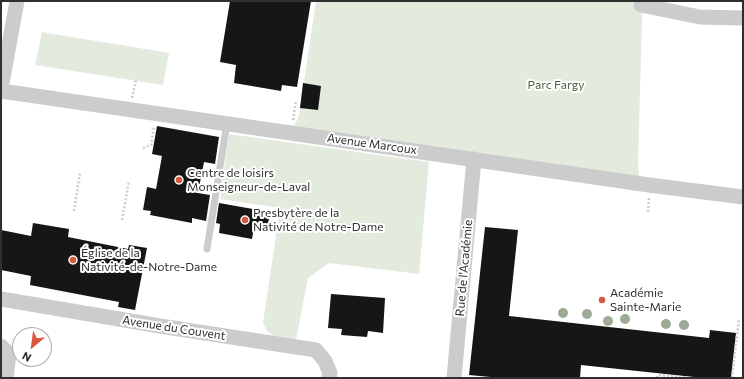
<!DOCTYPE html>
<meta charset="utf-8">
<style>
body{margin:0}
#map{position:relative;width:744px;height:379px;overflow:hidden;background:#fff;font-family:Commissioner,sans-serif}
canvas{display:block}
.frame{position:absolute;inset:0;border:2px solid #2f2f2f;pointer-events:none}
.north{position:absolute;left:12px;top:327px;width:40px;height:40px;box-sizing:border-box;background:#fff;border:1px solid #acacac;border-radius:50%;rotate:209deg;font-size:11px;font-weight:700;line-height:16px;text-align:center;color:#2f2f2f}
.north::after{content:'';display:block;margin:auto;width:14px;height:18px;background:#d75740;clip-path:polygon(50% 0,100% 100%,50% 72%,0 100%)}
</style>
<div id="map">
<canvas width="744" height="379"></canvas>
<div class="frame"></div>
<div class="north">N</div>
</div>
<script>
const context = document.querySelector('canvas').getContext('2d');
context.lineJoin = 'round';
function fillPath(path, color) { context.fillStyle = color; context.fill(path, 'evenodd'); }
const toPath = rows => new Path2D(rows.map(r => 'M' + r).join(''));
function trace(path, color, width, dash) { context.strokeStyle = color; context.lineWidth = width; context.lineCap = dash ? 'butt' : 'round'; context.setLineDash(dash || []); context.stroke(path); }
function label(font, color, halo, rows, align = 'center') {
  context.font = font + ' Commissioner,sans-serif'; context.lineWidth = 4; context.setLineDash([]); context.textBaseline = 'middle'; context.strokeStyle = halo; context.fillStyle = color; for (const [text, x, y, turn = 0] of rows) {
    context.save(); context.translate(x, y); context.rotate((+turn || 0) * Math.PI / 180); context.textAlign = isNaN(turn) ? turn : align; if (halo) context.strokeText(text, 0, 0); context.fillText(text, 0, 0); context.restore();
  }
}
const green = toPath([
 [316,1,640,1,642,17,638,164,640,184,291,132,299,116],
 [42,32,169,53,163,85,35,65],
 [229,134,429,162,419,274,329,263,308,278,295,345,275,337,267,331,263,323,280,208,220,199]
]);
const building = toPath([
 [230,1,311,1,297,87,282,85,281,91,234,83,236,65,220,62],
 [303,83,321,86,318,110,300,108],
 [157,126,219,137,215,164,204,162,198,193,210,195,206,221,192,218,192,223,150,215,151,211,143,210,147,187,156,189,162,156,152,154],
 [219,203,270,212,267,231,254,228,252,239,219,233,220,224,216,223],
 [33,223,69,229,68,237,128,249,129,245,147,248,135,310,118,307,119,302,30,285,31,276,1,270,1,230,31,236],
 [485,227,518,230,509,316,709,338,710,330,736,333,731,378,703,378,581,365,580,378,501,378,469,375],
 [331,294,385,298,383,333,368,331,367,337,341,335,342,329,328,328]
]);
const path = toPath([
 [132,98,136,80],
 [293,120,296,101],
 [143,148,151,145,154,126],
 [74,211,80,173],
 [648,212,649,198],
 [122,220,129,181],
 [657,378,658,375,692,378],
 [732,378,739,319]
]);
const service = toPath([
 [207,249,227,123]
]);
const minor = toPath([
 [641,5,700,17,743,18],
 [1,89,17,1],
 [1,91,649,185,743,197],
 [1,299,160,326,316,350,325,361,330,373,329,378],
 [1,346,9,354,6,378],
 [454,378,474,159]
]);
const trees = [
 [563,313],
 [587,314],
 [625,319],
 [608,321],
 [666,324],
 [684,325]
];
const markers = [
 [179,180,4,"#d75740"],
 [245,220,4,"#d75740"],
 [73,260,4,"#d75740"],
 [602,300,4,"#d75740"]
];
const parkNames = [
 ["Parc Fargy",556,85]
];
const streetNames = [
 ["Avenue Marcoux",372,144,8],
 ["Rue de l'Académie",464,268,-85],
 ["Avenue du Couvent",174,328,9]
];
const poiNames = [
 ["Centre de loisirs",187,173],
 ["Monseigneur-de-Laval",187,187],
 ["Presbytère de la",253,213],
 ["Nativité de Notre-Dame",253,227],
 ["Église de la",81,253],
 ["Nativité-de-Notre-Dame",81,267],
 ["Académie",610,293],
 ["Sainte-Marie",610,307]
];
fillPath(green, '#e2ebde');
fillPath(building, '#161616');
trace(path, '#ccc', 2.5, [2, 2]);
trace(service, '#ccc', 7);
trace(minor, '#ccc', 15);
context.fillStyle = '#9bab96';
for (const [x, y] of trees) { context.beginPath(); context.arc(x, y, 5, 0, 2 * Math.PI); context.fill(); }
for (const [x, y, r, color] of markers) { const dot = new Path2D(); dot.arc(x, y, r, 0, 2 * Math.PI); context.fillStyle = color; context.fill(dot); trace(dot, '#fff', 1.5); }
label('12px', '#496740', '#fff', parkNames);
label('12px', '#2f2f2f', '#fff', streetNames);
label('12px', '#2f2f2f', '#fff', poiNames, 'left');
</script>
